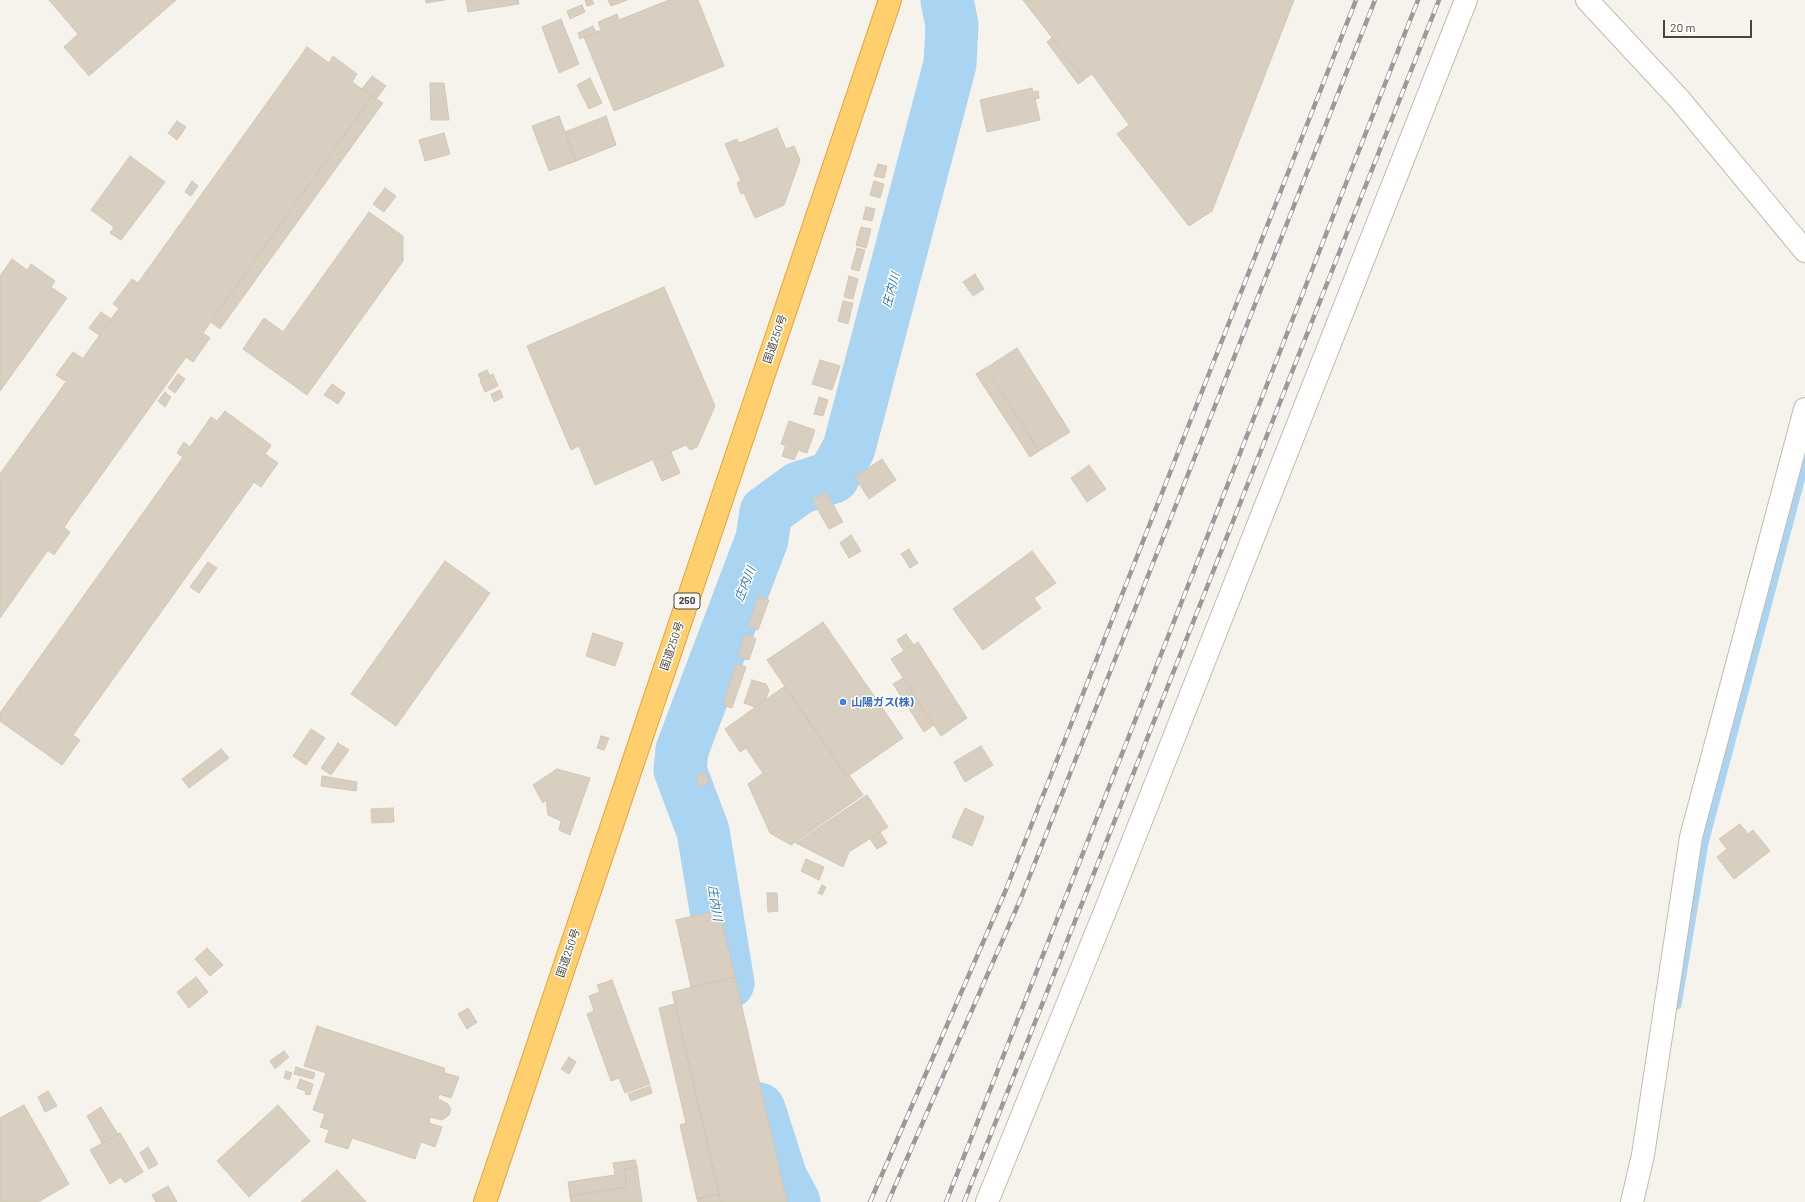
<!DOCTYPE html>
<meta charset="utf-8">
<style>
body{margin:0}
#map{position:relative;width:1805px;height:1202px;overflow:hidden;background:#f6f3ec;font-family:Barlow,sans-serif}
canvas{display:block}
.scale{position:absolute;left:1663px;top:20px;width:89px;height:18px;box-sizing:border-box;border:2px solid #4b4439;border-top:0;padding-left:5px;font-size:12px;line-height:14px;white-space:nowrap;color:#4b4439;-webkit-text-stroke:3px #fff;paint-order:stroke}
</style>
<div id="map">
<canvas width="1805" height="1202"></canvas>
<div class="scale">20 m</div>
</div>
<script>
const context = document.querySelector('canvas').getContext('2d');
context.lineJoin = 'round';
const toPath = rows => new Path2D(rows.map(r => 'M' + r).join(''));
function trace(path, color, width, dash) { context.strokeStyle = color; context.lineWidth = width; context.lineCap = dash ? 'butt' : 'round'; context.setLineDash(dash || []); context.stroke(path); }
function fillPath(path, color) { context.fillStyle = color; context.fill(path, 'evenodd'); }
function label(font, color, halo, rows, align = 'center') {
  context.font = font + ' Barlow,"Noto Sans JP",sans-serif'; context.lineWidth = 3; context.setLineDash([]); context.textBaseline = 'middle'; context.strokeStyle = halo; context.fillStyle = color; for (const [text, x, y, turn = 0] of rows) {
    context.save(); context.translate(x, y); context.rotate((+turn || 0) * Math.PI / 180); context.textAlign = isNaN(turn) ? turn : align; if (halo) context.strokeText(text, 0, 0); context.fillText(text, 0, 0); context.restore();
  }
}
const stream = toPath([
 [1677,1005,1704,843,1805,462]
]);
const river = toPath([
 [728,983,703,831,680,770,682,750,762,539,766,512,799,488,833,477,849,448,950,64,952,25,947,0],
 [759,1109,781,1178,794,1202]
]);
const building = toPath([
 [49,0,176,0,89,76,64,47,78,34,49,0],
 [426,0,445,0,426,3,426,0],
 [466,0,518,0,519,4,468,12,466,0],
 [585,0,592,0,594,4,587,6,585,0],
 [608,0,627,0,611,6,608,0],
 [669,0,698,0,724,66,614,111,584,37,601,30,598,22,617,14,619,20,669,0],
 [1023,0,1294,0,1212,211,1189,226,1117,134,1129,125,1092,74,1084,79,1023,0],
 [582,5,585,12,570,19,567,11,582,5],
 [561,19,579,64,559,73,542,27,561,19],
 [593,26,596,32,580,39,578,33,593,26],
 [1052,38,1084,79,1084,80,1078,84,1047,42,1052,38],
 [307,47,329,63,333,56,357,74,352,82,372,96,203,333,210,338,193,362,186,357,64,527,70,532,54,555,48,550,0,618,0,474,119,308,113,304,132,279,138,283,307,47],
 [372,76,386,86,376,99,362,89,372,76],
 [590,78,602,103,589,109,577,85,590,78],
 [430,83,444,83,449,120,431,120,430,83],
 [1032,88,1033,92,1038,91,1039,98,1035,99,1040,120,987,132,980,100,1032,88],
 [372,96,383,103,220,329,211,322,372,96],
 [559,116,576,161,549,171,532,126,559,116],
 [606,116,616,145,576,161,565,132,606,116],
 [177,121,186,127,177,140,168,133,177,121],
 [777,128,786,149,794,146,800,160,784,205,755,218,744,193,741,194,737,183,741,181,725,144,737,139,739,143,777,128],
 [444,133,450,154,425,161,419,140,444,133],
 [130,156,165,182,121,240,110,233,114,227,91,210,130,156],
 [878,164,887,166,884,178,874,176,878,164],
 [192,181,198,186,191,196,185,192,192,181],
 [874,181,884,184,880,198,870,195,874,181],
 [385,188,396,196,384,212,373,204,385,188],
 [866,207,875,209,872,221,863,219,866,207],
 [369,212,403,236,403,261,307,395,243,349,264,318,283,332,369,212],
 [861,227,871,229,866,248,856,245,861,227],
 [857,248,865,250,859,271,851,269,857,248],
 [12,259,27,270,31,264,55,281,51,287,67,298,0,391,0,276,12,259],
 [975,274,984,289,973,296,963,282,975,274],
 [849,276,858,279,853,299,844,297,849,276],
 [664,287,715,406,697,447,690,450,686,445,595,485,579,446,571,450,527,346,664,287],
 [843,301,853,303,848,324,838,321,843,301],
 [101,312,111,319,99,335,89,328,101,312],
 [1017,348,1070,432,1039,451,986,368,1017,348],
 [73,352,82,358,65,381,56,375,73,352],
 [820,360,840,366,832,390,812,384,820,360],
 [985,368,1039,451,1030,457,976,374,985,368],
 [487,370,490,376,481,380,478,374,487,370],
 [178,374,185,379,175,393,168,388,178,374],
 [493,374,498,386,485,392,480,381,493,374],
 [332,384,345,393,338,404,324,395,332,384],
 [500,390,503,397,494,402,491,394,500,390],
 [165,392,171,397,165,407,158,401,165,392],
 [819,397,828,400,823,416,814,414,819,397],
 [225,411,271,445,265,454,278,463,261,487,254,482,73,735,80,740,62,765,0,721,0,713,183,457,177,453,184,442,190,447,211,417,217,421,225,411],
 [789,421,815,430,807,453,781,444,789,421],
 [785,447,798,451,794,460,782,456,785,447],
 [671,452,680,473,662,481,653,460,671,452],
 [882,459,896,480,869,499,855,477,882,459],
 [1089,465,1106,489,1087,502,1071,478,1089,465],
 [826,492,843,522,829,529,812,500,826,492],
 [851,535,861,551,849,558,840,543,851,535],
 [909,549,918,563,910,568,901,554,909,549],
 [1032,551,1056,583,1034,598,1041,608,983,650,953,609,1032,551],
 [445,561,490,593,396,726,351,694,445,561],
 [208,562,217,568,199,593,190,587,208,562],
 [758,596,769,600,758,630,748,627,758,596],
 [823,622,903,738,847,777,767,660,823,622],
 [593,633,623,643,615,666,586,656,593,633],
 [745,634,756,639,749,660,738,657,745,634],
 [906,634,913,644,904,651,897,640,906,634],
 [918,642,967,718,941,736,891,659,918,642],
 [736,664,746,667,732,708,723,705,736,664],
 [903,678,934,725,924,732,893,684,903,678],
 [752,680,766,684,769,690,766,699,755,707,744,703,752,680],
 [785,686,847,777,849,775,863,795,791,845,770,833,748,784,763,773,746,748,740,752,725,729,785,686],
 [311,729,325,738,306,765,293,756,311,729],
 [601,736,609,738,604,750,597,748,601,736],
 [338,743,349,750,331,775,321,768,338,743],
 [981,746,993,765,965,782,954,762,981,746],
 [221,749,229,758,189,788,182,779,221,749],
 [557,769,590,778,570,835,559,830,561,821,548,815,546,800,543,803,533,785,557,769],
 [706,773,709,783,700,787,696,776,706,773],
 [322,776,357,782,356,791,321,786,322,776],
 [867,795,888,827,849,852,843,867,796,843,867,795],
 [393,808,394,822,372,823,371,809,393,808],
 [965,808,984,817,972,846,952,837,965,808],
 [1740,824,1748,834,1753,830,1770,851,1734,879,1717,857,1727,849,1719,839,1740,824],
 [880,832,887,843,877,849,870,839,880,832],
 [806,859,824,867,819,880,801,871,806,859],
 [822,885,826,887,822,895,818,893,822,885],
 [767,893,777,893,778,911,768,912,767,893],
 [719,910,735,977,691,987,676,920,719,910],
 [207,948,223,965,210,976,195,959,207,948],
 [196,977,208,992,189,1008,177,992,196,977],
 [735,977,787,1202,721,1202,672,992,735,977],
 [612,980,650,1084,625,1093,619,1078,611,1081,587,1014,594,1011,589,996,600,992,597,985,612,980],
 [675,1004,719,1194,697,1199,680,1125,686,1123,659,1008,675,1004],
 [468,1008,477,1022,467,1029,458,1014,468,1008],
 [317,1026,444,1068,445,1073,459,1077,451,1098,439,1094,438,1099,448,1104,451,1109,449,1115,442,1120,430,1117,429,1123,442,1127,435,1147,421,1142,415,1159,352,1138,348,1149,325,1142,329,1130,320,1127,325,1114,313,1110,326,1073,304,1066,317,1026],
 [284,1051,289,1057,275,1069,270,1061,284,1051],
 [569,1057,576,1062,569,1074,561,1069,569,1057],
 [296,1067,315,1073,313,1079,294,1074,296,1067],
 [286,1071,292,1073,289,1080,284,1078,286,1071],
 [300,1079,313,1084,310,1095,305,1094,306,1091,297,1088,300,1079],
 [650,1086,652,1093,631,1101,628,1094,650,1086],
 [48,1091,57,1106,45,1112,38,1097,48,1091],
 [24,1105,69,1184,38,1202,0,1202,0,1118,24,1105],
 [278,1105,310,1141,249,1197,217,1161,278,1105],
 [101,1107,118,1134,102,1143,87,1116,101,1107],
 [120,1133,143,1172,125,1183,121,1177,110,1184,90,1150,120,1133],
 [148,1147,158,1164,149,1169,140,1153,148,1147],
 [635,1160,637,1167,624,1169,627,1187,570,1196,568,1182,615,1175,613,1163,635,1160],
 [637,1167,642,1202,571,1202,570,1196,627,1187,624,1169,637,1167],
 [337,1170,366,1202,301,1202,337,1170],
 [168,1186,177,1202,156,1202,152,1195,168,1186],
 [719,1194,721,1202,698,1202,697,1199,719,1194]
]);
const minor = toPath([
 [1587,0,1680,100,1805,251],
 [987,1202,1108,904,1466,0],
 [1632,1202,1643,1155,1691,837,1805,409]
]);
const highway = toPath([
 [485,1202,890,0]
]);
const rail = toPath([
 [870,1202,1005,892,1356,0],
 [888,1202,1021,898,1375,0],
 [946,1202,1418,0],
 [964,1202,1439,0]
]);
const markers = [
 [843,702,4,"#3f7fe0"]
];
const shields = [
 [687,601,26]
];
const shieldNames = [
 ["250",687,601]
];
const streetNames = [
 ["国道250号",775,339,-71],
 ["国道250号",672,646,-71],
 ["国道250号",568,953,-71]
];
const shopNames = [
 ["山陽ガス(株)",851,702]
];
const waterNames = [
 ["庄内川",891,290,-75],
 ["庄内川",745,584,-69],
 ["庄内川",715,903,81]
];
trace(stream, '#a9d4f2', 9);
trace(river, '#a9d4f2', 53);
fillPath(building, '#d8cfc1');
trace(building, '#d3c7b4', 1);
trace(minor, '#c2bbae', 24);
trace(highway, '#e0a43c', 24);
trace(minor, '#fff', 22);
trace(highway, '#ffcf6e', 22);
trace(rail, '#9a9a9a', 4.5);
trace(rail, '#fff', 3, [9]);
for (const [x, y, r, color] of markers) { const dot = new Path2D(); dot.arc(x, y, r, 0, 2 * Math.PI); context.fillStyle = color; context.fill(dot); trace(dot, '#fff', 1.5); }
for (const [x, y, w] of shields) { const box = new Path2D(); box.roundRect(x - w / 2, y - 8, w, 16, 3); context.fillStyle = '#fff'; context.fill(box); trace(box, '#4b4439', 1); }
label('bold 10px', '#4b4439', null, shieldNames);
label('11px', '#4b4439', '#fff', streetNames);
label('bold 11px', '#366cbe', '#fff', shopNames, 'left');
label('italic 12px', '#2e7ab2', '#fff', waterNames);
</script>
